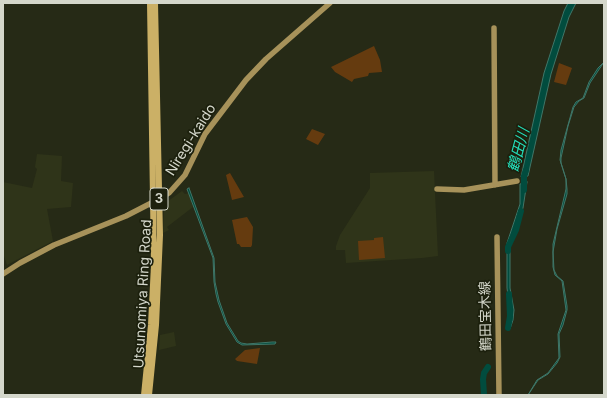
<!DOCTYPE html>
<meta charset="utf-8">
<style>
body{margin:0}
#map{position:relative;width:607px;height:398px;overflow:hidden;background:#262a16;font-family:Inter,sans-serif}
canvas{display:block}
.frame{position:absolute;inset:0;border:4px solid #d4d7cb;pointer-events:none}
</style>
<div id="map">
<canvas width="607" height="398"></canvas>
<div class="frame"></div>
</div>
<script>
const context = document.querySelector('canvas').getContext('2d');
context.lineJoin = 'round';
function fillPath(path, color) { context.fillStyle = color; context.fill(path, 'evenodd'); }
const toPath = rows => new Path2D(rows.map(r => 'M' + r).join(''));
function trace(path, color, width, dash) { context.strokeStyle = color; context.lineWidth = width; context.lineCap = dash ? 'butt' : 'round'; context.setLineDash(dash || []); context.stroke(path); }
function label(font, color, halo, rows, align = 'center') {
  context.font = font + ' Inter,"Noto Sans JP",sans-serif'; context.lineWidth = 3.5; context.setLineDash([]); context.textBaseline = 'middle'; context.strokeStyle = halo; context.fillStyle = color; for (const [text, x, y, turn = 0] of rows) {
    context.save(); context.translate(x, y); context.rotate((+turn || 0) * Math.PI / 180); context.textAlign = isNaN(turn) ? turn : align; if (halo) context.strokeText(text, 0, 0); context.fillText(text, 0, 0); context.restore();
  }
}
const built = toPath([
 [37,154,62,156,61,181,73,183,71,207,47,209,53,241,7,265,3,253,3,182,32,188,37,169,35,167],
 [434,171,438,256,422,258,346,263,345,250,336,250,336,246,340,235,370,188,370,173],
 [182,191,185,194,189,193,193,207,167,227,169,230,163,233,164,204],
 [174,332,176,346,159,350,160,335]
]);
const green = toPath([
 [374,46,380,60,382,72,369,73,368,76,354,79,352,82,335,72,331,67],
 [559,63,572,68,566,85,554,82],
 [312,129,325,134,318,145,306,139],
 [230,173,244,197,232,200,226,175],
 [247,217,253,227,252,245,251,247,241,247,239,244,237,244,232,220],
 [383,237,385,258,359,260,358,241,374,240,374,238],
 [260,348,257,364,237,361,235,359,245,350]
]);
const water = toPath([
 [568,3,576,3,569,17,551,74,528,176,521,177,544,73,564,11,568,3],
 [604,62,590,83,584,98,579,101,574,107,568,126,561,158,561,163,566,179,567,189,567,194,557,229,553,252,554,270,557,276,563,281,567,306,567,310,563,325,559,334,560,357,557,363,548,374,538,380,528,395,537,380,548,373,559,358,558,334,566,310,562,281,555,275,553,267,553,244,566,189,566,179,560,160,561,150,573,107,576,102,583,98,589,82,598,68,604,62],
 [527,182,523,208,510,240,510,288,514,310,513,320,510,329,507,328,510,312,507,288,507,243,520,204,520,184,527,182],
 [189,188,214,258,215,282,219,300,227,323,238,341,241,343,247,344,272,342,276,342,275,344,242,345,237,342,226,324,218,302,216,294,214,282,213,258,187,189,189,188]
]);
const river = toPath([
 [524,190,524,176,526,170],
 [508,251,508,247,516,230,521,211],
 [508,328,510,316,509,294],
 [484,395,483,379,484,373,488,367]
]);
const secondary = toPath([
 [494,28,495,185],
 [437,189,464,190,517,181],
 [497,237,499,395],
 [3,274,20,263,54,245,126,216,159,199,169,193,185,175,205,134,246,80,266,59,330,3]
]);
const primary = toPath([
 [144,395,151,325,154,265,150,3],
 [149,395,156,325,160,235,155,3]
]);
const shields = [
 [159,199,18]
];
const shieldNames = [
 ["3",159,199]
];
const streetNames = [
 ["Niregi-kaido",191,140,-58],
 ["Utsunomiya Ring Road",143,294,-87],
 ["鶴田宝木線",486,316,-91]
];
const waterNames = [
 ["鶴田川",519,150,-75]
];
fillPath(built, '#2f3419');
fillPath(green, '#653b0f');
fillPath(water, '#014c3e');
trace(water, '#407668', 1);
trace(river, '#014c3e', 6);
trace(secondary, '#a7925a', 5.5);
trace(primary, '#cbb066', 6);
for (const [x, y, w] of shields) { const box = new Path2D(); box.roundRect(x - w / 2, y - 11, w, 22, 3); context.fillStyle = '#1c200d'; context.fill(box); trace(box, '#d4d7cb', 1); }
label('bold 13px', '#d4d7cb', null, shieldNames);
label('14px', '#d4d7cb', '#1c200d', streetNames);
label('italic 15px', '#24ddba', '#1c200d', waterNames);
</script>
